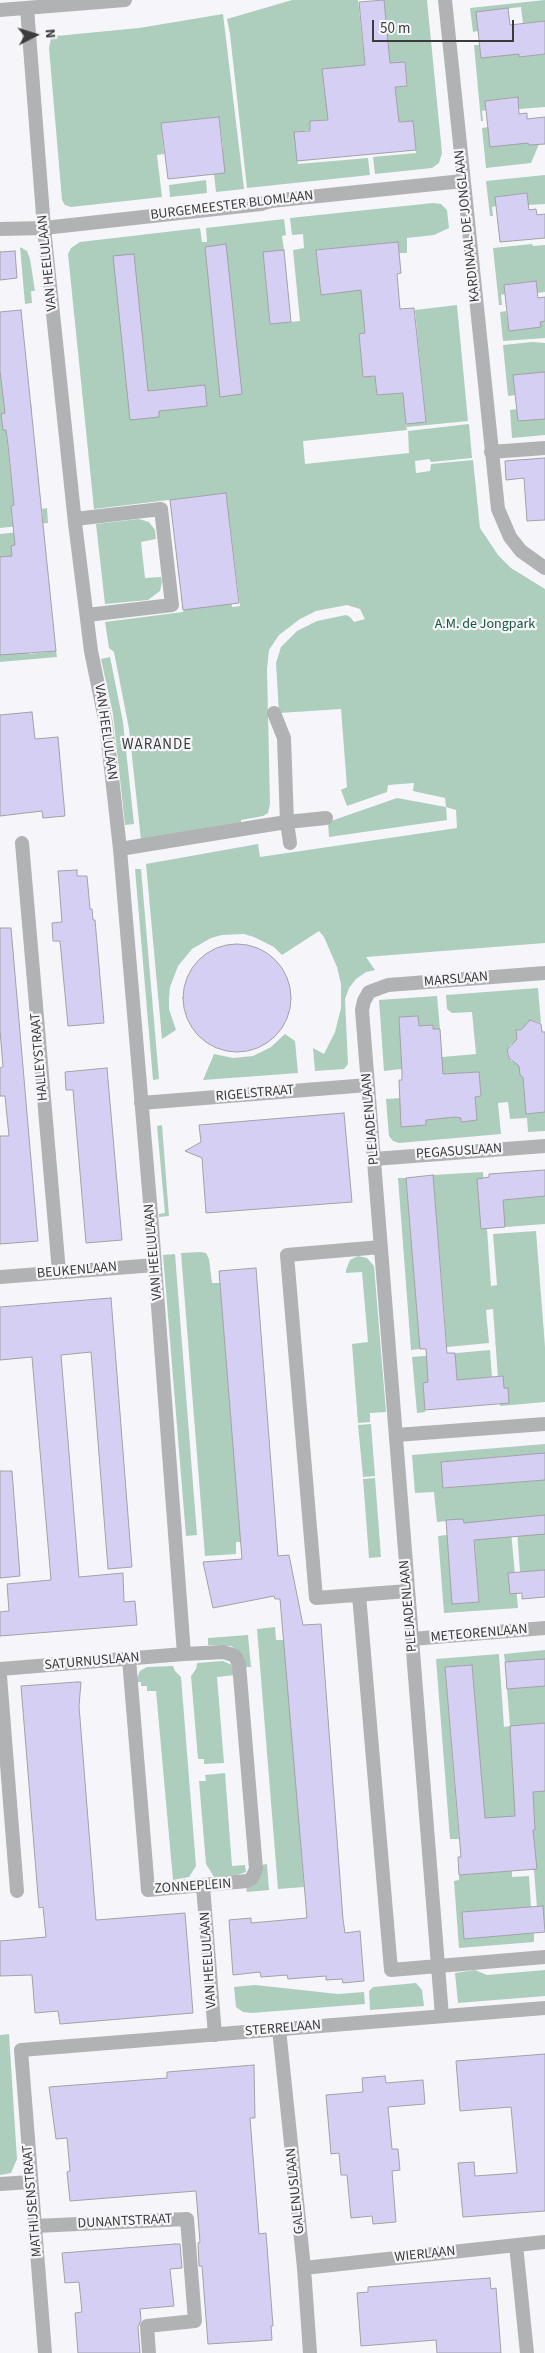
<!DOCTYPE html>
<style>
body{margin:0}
#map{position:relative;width:545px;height:2353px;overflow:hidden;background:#f6f6fa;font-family:"Source Sans 3",sans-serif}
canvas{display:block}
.north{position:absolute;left:10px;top:10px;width:50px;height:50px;-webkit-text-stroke:4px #f6f6fa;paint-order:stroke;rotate:85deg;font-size:14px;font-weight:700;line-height:20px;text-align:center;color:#3b3b3d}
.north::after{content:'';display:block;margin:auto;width:18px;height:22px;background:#3b3b3d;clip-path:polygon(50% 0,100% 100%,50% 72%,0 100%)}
.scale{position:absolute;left:372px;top:20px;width:142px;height:22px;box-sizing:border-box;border:2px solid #3b3b3d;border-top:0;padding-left:6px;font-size:15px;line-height:18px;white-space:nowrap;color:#3b3b3d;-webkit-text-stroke:4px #f6f6fa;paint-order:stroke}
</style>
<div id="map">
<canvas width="545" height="2353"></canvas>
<div class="north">N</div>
<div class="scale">50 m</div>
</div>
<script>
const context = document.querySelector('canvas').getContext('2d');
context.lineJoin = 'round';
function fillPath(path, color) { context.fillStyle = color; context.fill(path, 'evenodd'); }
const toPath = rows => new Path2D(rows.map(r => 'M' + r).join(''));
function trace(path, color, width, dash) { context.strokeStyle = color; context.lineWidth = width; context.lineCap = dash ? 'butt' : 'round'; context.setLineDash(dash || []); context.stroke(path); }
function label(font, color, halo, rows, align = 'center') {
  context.font = font + ' "Source Sans 3",sans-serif'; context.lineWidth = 4.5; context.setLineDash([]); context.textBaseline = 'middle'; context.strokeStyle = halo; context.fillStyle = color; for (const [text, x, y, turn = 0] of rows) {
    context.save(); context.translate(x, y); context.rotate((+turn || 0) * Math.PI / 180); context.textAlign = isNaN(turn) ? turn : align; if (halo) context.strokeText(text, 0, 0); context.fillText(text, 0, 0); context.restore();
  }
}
const green = toPath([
 [292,0,358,0,365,66,322,69,325,92,336,91,338,119,311,121,311,130,295,132,298,164,368,158,370,175,247,188,230,34,227,19],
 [384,0,427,0,442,153,439,163,432,168,375,174,373,157,416,153,413,121,396,122,398,113,395,87,407,86,405,62,390,63],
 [545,0,545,21,523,24,521,7,477,12,478,31,473,32,470,8],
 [223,14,244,189,216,192,214,174,223,147,219,117,161,123,164,154,157,155,162,197,71,207,65,205,62,200,49,48,51,38,56,36,139,28],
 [474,45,480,45,481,58,519,51,520,57,545,54,545,107,519,109,517,97,486,101,486,110,482,111,483,121,481,121],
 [488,127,528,137,529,145,539,144,531,163,486,168,482,128],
 [545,175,545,204,528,205,527,193,495,197,496,206,492,207,493,216,490,216,486,181],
 [206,180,207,193,170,197,169,185],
 [433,203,441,204,447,210,449,228,434,235,407,238,407,253,399,253,398,242,316,250,321,295,343,292,362,287,365,333,359,334,363,377,375,376,377,395,403,393,407,430,303,441,305,464,409,453,408,431,469,424,472,458,431,462,429,459,415,461,416,473,430,471,431,464,473,460,480,528,498,555,511,568,545,589,545,943,366,957,375,970,366,972,356,979,349,988,345,999,348,1064,344,1069,315,1071,313,1048,324,1054,335,1032,341,1008,341,984,337,967,324,937,319,931,282,955,274,947,254,937,244,934,222,935,211,938,192,949,178,966,170,987,169,998,169,1009,176,1030,162,1039,146,864,258,844,260,857,457,828,456,810,446,807,447,820,329,837,328,822,397,798,446,807,445,798,413,791,414,783,388,785,387,792,347,806,341,790,347,787,341,709,279,713,276,663,281,647,297,631,317,621,346,615,350,617,354,622,365,619,360,609,347,605,316,611,300,619,279,635,269,650,267,669,270,804,268,813,263,816,241,820,241,823,141,840,129,729,114,652,109,648,105,622,183,612,213,555,177,560,176,556,212,552,209,527,174,530,173,524,213,519,210,495,94,509,68,254,71,248,80,242,200,228,202,242,207,242,206,228,284,219,286,235,282,236,284,250,263,253,270,324,300,321,293,250,304,248,303,234,292,235,290,218],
 [226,493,240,606,232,607,218,494],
 [532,244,533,246,545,245,545,292,537,293,536,281,504,285,505,294,501,295,502,305,499,305,493,248],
 [20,247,27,251,30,259,35,291,31,291,32,303,25,304],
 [457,305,468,421,407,427,407,424,426,421,415,310],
 [506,311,509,331,540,327,540,322,545,321,545,338,503,341,500,312],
 [533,342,545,343,545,372,514,375,515,395,508,396,503,345],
 [0,370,4,406,31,403,32,411,1,414,3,430,6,430,14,505,11,506,12,522,43,519,42,509,47,508,48,523,0,528],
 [517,409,518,421,545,419,545,435,512,438,510,410],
 [139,519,149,522,155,530,156,539,141,542,145,578,161,577,162,582,160,591,148,600,105,604,96,524],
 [39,530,40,543,11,546,13,562,20,562,29,654,56,651,57,657,0,662,0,534],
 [110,657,123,722,134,824,125,825,113,714,101,659],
 [135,869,141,869,159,1079,153,1080],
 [538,988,541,1023,530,1020,530,1029,516,1030,517,1042,510,1045,507,1053,511,1061,519,1063,520,1074,523,1077,526,1114,545,1112,545,1131,528,1132,527,1118,510,1119,508,1102,498,1103,501,1134,399,1143,393,1141,389,1136,386,1099,401,1098,401,1126,426,1125,426,1119,455,1117,461,1118,461,1122,477,1120,475,1097,481,1096,479,1072,431,1075,415,1071,402,1072,401,1069,384,1071,379,1000,437,996,440,1029,433,1029,433,1025,419,1026,418,1016,399,1017,399,1027,441,1052,442,1057,476,1054,472,1012,452,1013,447,1009,446,995],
 [285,1034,295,1041,298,1073,203,1080,214,1054,233,1058,253,1056,271,1047],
 [162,1125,169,1216,159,1217,159,1214,165,1213,157,1126],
 [483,1172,491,1286,497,1285,493,1234,536,1231,545,1347,545,1402,500,1406,493,1309,486,1310,489,1343,447,1347,433,1175],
 [398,1178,406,1178,420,1349,411,1350],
 [545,1196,545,1224,493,1228,491,1201],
 [201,1252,206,1253,209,1259,212,1283,220,1283,241,1542,236,1542,236,1554,205,1556,181,1253],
 [175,1254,197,1535,186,1536,163,1255],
 [358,1256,367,1258,374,1266,386,1412,370,1413,370,1422,358,1423,352,1344,368,1342,362,1272,346,1273,346,1270,350,1260],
 [490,1350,492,1377,423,1383,425,1412,417,1413,412,1357],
 [371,1424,375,1476,363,1477,358,1425],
 [545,1444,545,1453,441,1462,444,1488,545,1480,545,1523,447,1530,446,1521,437,1522,434,1492,415,1493,412,1455],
 [375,1478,381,1557,369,1558,363,1479],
 [545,1527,545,1570,520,1572,517,1530],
 [511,1531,518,1608,444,1613,438,1536,447,1535,453,1604,479,1602,474,1533],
 [275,1627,276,1640,285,1640,304,1887,278,1889,257,1629],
 [248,1635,251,1667,246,1667,241,1654,231,1646,208,1645,208,1638],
 [545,1650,545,1659,505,1662,504,1654],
 [499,1654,504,1727,510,1726,507,1689,545,1686,545,1723,510,1727,514,1783,545,1760,545,1932,539,1933,534,1870,529,1870,524,1812,521,1834,486,1837,472,1665,445,1667,459,1839,450,1839,436,1659],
 [223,1661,232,1665,235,1675,217,1677,224,1763,204,1764,204,1759,198,1759,191,1676,196,1669,197,1663],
 [173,1666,175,1671,181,1677,196,1866,189,1877,173,1880,156,1691,147,1691,147,1686,141,1686,141,1682,137,1682,137,1678,140,1671,147,1667],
 [225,1773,232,1866,245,1865,246,1872,237,1875,214,1877,206,1864,199,1781,206,1781,205,1775],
 [267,1864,269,1890,247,1892,246,1889,256,1882,262,1865],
 [512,1871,512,1877,529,1876,531,1907,462,1912,464,1939,534,1933,534,1942,459,1948,454,1881,459,1880,459,1875],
 [475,1970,487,1975,545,1970,545,1996,458,2003,455,1973],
 [416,1983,422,1990,424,2006,370,2010,369,1991,373,1987],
 [255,1985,338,1994,364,1992,365,2004,252,2013,243,2012,236,2007,234,1987],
 [9,2034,17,2159,11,2173,0,2175,0,2035]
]);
const building = toPath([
 [384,0,390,63,405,62,407,86,395,87,399,122,413,121,416,150,297,161,294,132,310,131,310,121,328,120,322,69,365,65,359,2,384,0],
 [508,8,510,25,545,21,545,54,519,57,519,54,481,58,476,12,508,8],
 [518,97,519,114,527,113,527,119,545,117,545,144,529,145,528,143,490,147,485,101,518,97],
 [219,117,225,173,168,179,161,123,219,117],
 [527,193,529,210,536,209,537,215,545,214,545,238,500,242,495,197,527,193],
 [398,242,401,273,397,274,400,309,414,308,426,422,406,424,403,393,377,395,375,376,363,377,359,334,365,333,361,290,321,295,316,250,398,242],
 [226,244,242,394,220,397,205,247,226,244],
 [284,250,291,322,270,324,263,252,284,250],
 [15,251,17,278,0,280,0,252,15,251],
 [134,254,148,391,205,385,207,406,159,411,159,417,130,420,113,256,134,254],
 [536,281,538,298,545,297,545,321,540,322,541,327,509,331,504,285,536,281],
 [21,310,56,651,0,655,0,557,12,556,11,546,15,545,11,506,14,505,8,445,6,430,3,430,1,414,5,413,0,371,0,312,21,310],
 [545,372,545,419,518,421,513,375,545,372],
 [545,458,545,520,527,521,524,478,506,480,505,461,545,458],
 [226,493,239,603,183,610,170,500,226,493],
 [32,712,35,739,58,737,65,816,43,818,42,811,0,816,0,715,32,712],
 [77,870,77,876,87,876,90,909,92,909,93,920,95,920,104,1023,68,1026,60,941,53,941,52,923,62,922,58,871,77,870],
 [0,928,11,928,38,1241,0,1244,0,1136,9,1136,5,1096,0,1096,0,1068,3,1067,0,1030,0,928],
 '183 998a54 54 0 1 1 108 0a54 54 0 1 1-108 0Z',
 [418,1016,419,1026,433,1025,433,1029,440,1029,443,1074,479,1072,481,1096,475,1097,477,1120,461,1122,461,1118,455,1117,426,1120,426,1125,401,1127,399,1080,402,1080,402,1072,399,1017,418,1016],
 [530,1020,541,1024,542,1032,545,1032,545,1112,526,1114,523,1077,520,1075,519,1066,509,1058,507,1050,517,1039,516,1030,521,1030,530,1020],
 [107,1068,122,1240,86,1243,73,1090,66,1090,65,1072,107,1068],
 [344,1113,352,1202,206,1213,202,1158,185,1151,201,1142,199,1125,344,1113],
 [545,1170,545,1196,503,1200,505,1227,481,1229,477,1179,489,1177,489,1174,545,1170],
 [433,1175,447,1353,455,1353,457,1380,503,1376,504,1388,508,1388,509,1403,425,1410,423,1383,428,1382,426,1349,420,1349,406,1178,433,1175],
 [256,1268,278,1556,289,1555,303,1625,321,1624,343,1919,345,1933,360,1931,364,1981,343,1983,342,1979,326,1980,326,1976,288,1979,287,1975,261,1977,260,1972,233,1975,229,1920,251,1918,251,1923,307,1918,280,1599,275,1599,274,1596,213,1608,203,1562,242,1559,219,1271,256,1268],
 [111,1298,132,1567,108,1569,91,1352,61,1355,69,1453,79,1577,123,1573,124,1602,135,1601,137,1625,0,1636,0,1612,9,1611,7,1584,51,1580,32,1357,0,1360,0,1307,111,1298],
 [545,1453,545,1480,443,1488,441,1462,545,1453],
 [0,1471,12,1471,20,1576,0,1578,0,1471],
 [545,1515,545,1534,474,1540,479,1602,452,1604,446,1520,463,1519,464,1523,545,1515],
 [545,1570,545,1597,522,1599,522,1593,510,1594,508,1573,545,1570],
 [545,1659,545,1686,507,1689,505,1662,545,1659],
 [472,1665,485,1818,515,1816,510,1726,545,1723,545,1791,533,1792,535,1830,533,1830,537,1869,459,1875,458,1857,461,1857,445,1667,472,1665],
 [77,1682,81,1682,79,1706,96,1920,185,1913,193,2013,60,2024,58,2011,35,2013,32,1975,0,1976,0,1941,46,1937,43,1907,39,1908,21,1686,77,1682],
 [543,1906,545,1932,464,1939,462,1912,543,1906],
 [545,2054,545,2211,463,2217,458,2163,474,2162,475,2176,517,2173,511,2107,460,2111,456,2061,545,2054],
 [254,2065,255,2118,250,2118,259,2234,266,2233,273,2326,271,2326,272,2340,208,2344,202,2266,199,2266,198,2243,200,2242,196,2191,70,2201,67,2172,70,2171,67,2138,56,2139,49,2087,167,2078,167,2072,254,2065],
 [385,2076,386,2083,423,2080,425,2104,388,2107,392,2149,398,2149,400,2170,392,2171,396,2222,373,2224,372,2216,351,2218,347,2175,341,2175,339,2153,331,2154,326,2095,363,2092,362,2078,385,2076],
 [175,2244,180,2244,182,2268,170,2269,174,2306,140,2309,141,2320,138,2327,140,2353,78,2353,75,2313,82,2312,79,2282,65,2283,62,2253,175,2244],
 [490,2278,491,2289,496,2288,501,2353,437,2353,436,2340,361,2346,357,2293,368,2292,368,2287,490,2278]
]);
const pedestrian = toPath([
 [261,826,287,822,284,738,274,713],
 [290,843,287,822,326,818]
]);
const minor = toPath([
 [445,0,498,509,510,537,521,551,545,568],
 [27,8,44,228,75,523,91,651,106,724,120,849,152,1226,184,1654],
 [0,229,44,228,261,204,271,201,463,181],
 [491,452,545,448],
 [75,519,161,509,172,605,87,615],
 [22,843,59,1272],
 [120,849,261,826],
 [141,1103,368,1085],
 [374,1159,545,1146],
 [381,1247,287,1255,316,1598,408,1591],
 [0,1277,155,1265],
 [396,1435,545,1424],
 [359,1595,391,1970,545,1957],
 [412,1639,545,1628],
 [0,1669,184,1654,224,1652,235,1656,239,1664,256,1869,252,1878,247,1881,148,1890,129,1659],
 [0,1676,17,1891],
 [203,1886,215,2035],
 [442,2016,362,1010,364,1001,369,992,388,985,545,973],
 [279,2029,304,2268,310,2353],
 [0,2184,31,2182],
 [35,2226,187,2219,195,2321,147,2326,149,2353],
 [516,2245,527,2353],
 [304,2268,545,2242]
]);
const tertiary = toPath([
 [0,10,125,0],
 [45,2353,21,2050,545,2008]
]);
const streetNames = [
 ["BURGEMEESTER BLOMLAAN",232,206,-7],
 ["KARDINAAL DE JONGLAAN",468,226,-96],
 ["VAN HEELULAAN",48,263,-96],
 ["VAN HEELULAAN",105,732,82],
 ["MARSLAAN",456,980,-5],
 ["HALLEYSTRAAT",40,1057,-95],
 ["RIGELSTRAAT",255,1094,-5],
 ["PLEJADENLAAN",371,1119,-95],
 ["PEGASUSLAAN",459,1152,-4],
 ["VAN HEELULAAN",154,1252,-95],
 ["BEUKENLAAN",77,1271,-5],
 ["PLEJADENLAAN",409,1606,-95],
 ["METEORENLAAN",479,1634,-5],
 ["SATURNUSLAAN",92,1662,-5],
 ["ZONNEPLEIN",193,1887,-4],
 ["VAN HEELULAAN",209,1960,-94],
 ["STERRELAAN",283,2029,-5],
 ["GALENUSLAAN",296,2191,-96],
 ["MATHIJSENSTRAAT",33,2201,-95],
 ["DUNANTSTRAAT",125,2222,-3],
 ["WIERLAAN",425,2255,-6]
];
const parkNames = [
 ["A.M. de Jongpark",485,625]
];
const neighbourhoodNames = [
 ["WARANDE",157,746]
];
fillPath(green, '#adcebc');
fillPath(building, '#d5d0f3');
trace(building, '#a2a1a6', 1);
trace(pedestrian, '#b0b2b3', 14);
trace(minor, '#b0b2b3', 14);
trace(tertiary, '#b0b2b3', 14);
label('14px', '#3b3b3d', '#f6f6fa', streetNames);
label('14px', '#16563b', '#f6f6fa', parkNames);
context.letterSpacing = '1px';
label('15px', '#3b3b3d', '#f6f6fa', neighbourhoodNames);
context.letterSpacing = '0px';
</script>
